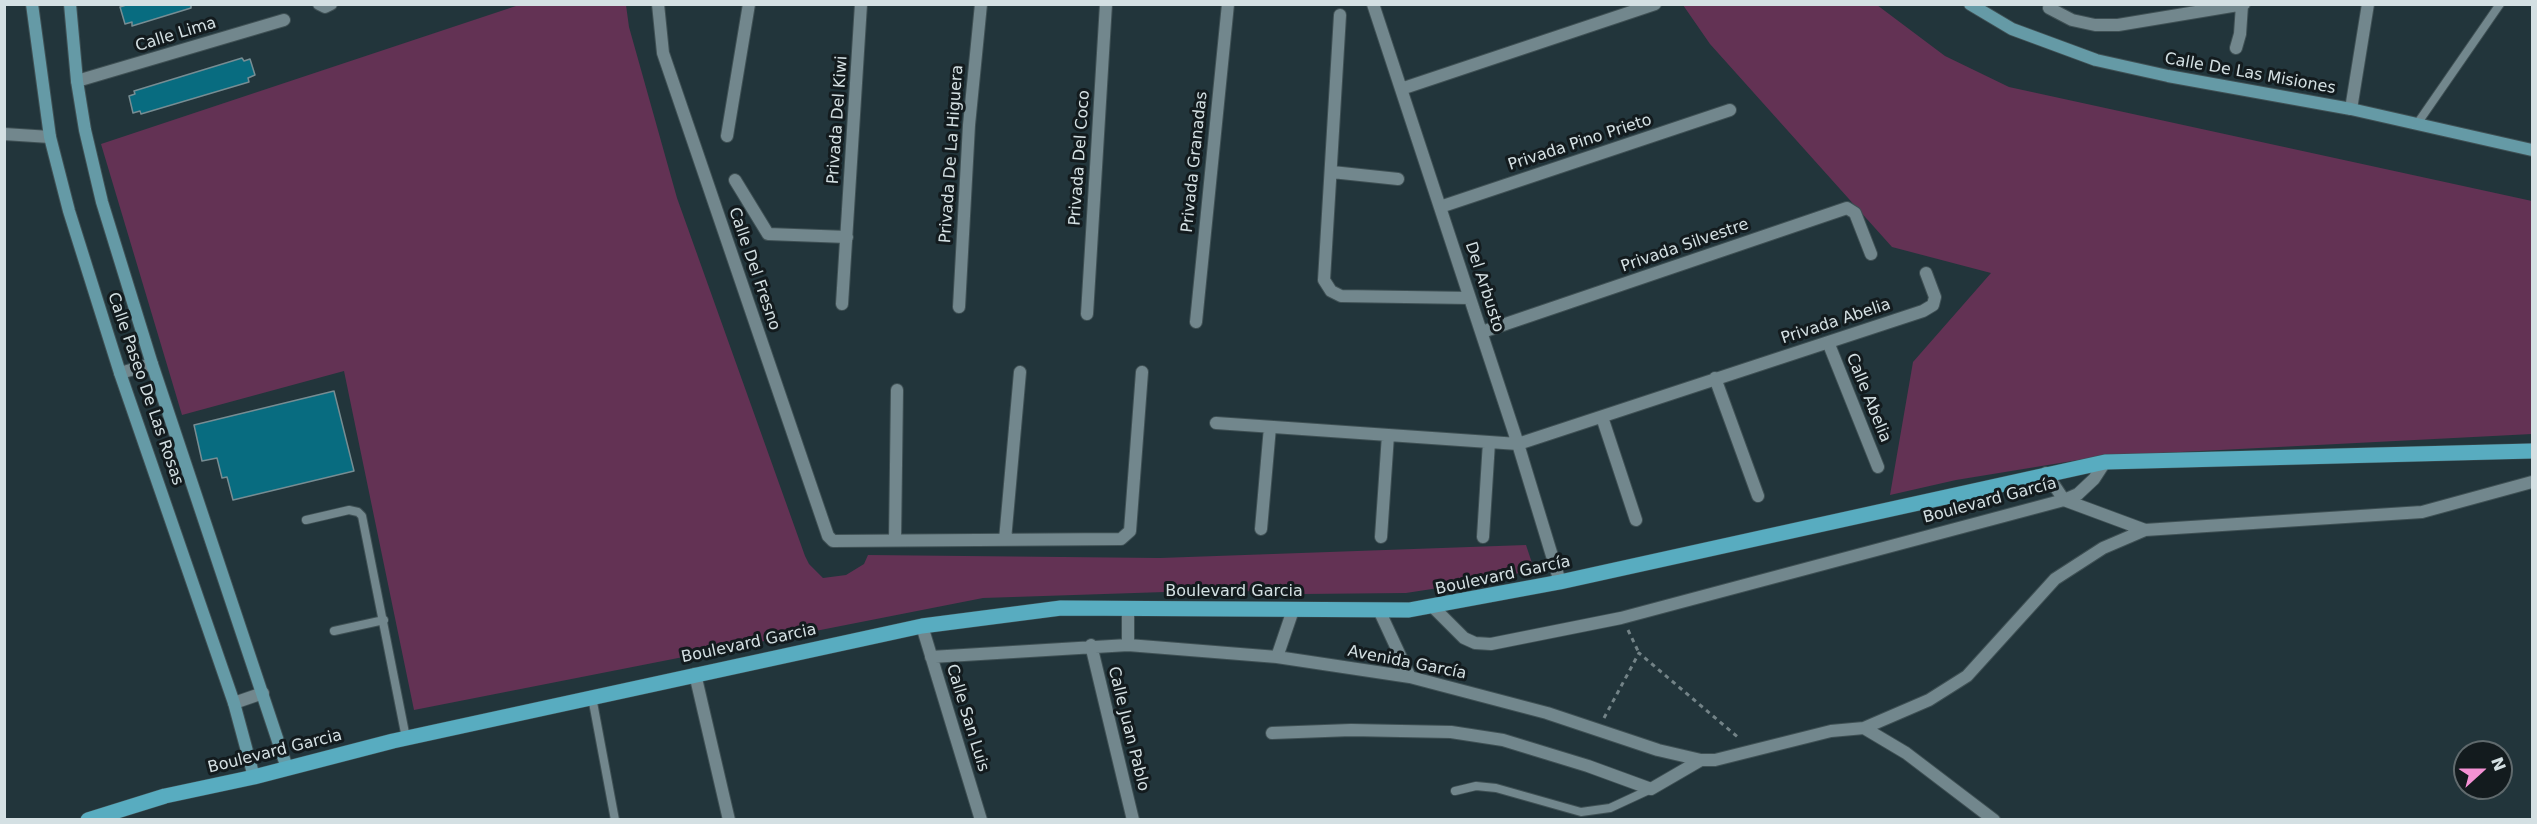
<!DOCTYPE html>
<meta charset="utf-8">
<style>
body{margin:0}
#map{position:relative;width:2537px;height:824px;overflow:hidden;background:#22353b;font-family:"DejaVu Sans",sans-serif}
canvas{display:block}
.frame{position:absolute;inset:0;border:6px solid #d4e0e3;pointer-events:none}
.north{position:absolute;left:2453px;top:740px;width:60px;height:60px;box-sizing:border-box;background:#131b1e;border:2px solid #606a6d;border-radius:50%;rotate:69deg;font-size:16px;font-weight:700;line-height:24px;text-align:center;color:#d4e0e3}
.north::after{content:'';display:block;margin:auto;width:21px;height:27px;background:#f491d4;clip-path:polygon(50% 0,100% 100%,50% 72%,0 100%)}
</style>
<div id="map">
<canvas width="2537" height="824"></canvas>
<div class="frame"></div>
<div class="north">N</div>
</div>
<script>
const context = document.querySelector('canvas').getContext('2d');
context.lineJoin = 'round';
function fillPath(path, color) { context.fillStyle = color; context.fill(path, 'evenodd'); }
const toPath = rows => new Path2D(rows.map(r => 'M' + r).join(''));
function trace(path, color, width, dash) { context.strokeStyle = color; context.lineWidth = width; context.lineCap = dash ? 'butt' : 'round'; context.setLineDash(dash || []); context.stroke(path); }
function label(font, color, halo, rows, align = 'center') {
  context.font = font + ' "DejaVu Sans",sans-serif'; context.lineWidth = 6; context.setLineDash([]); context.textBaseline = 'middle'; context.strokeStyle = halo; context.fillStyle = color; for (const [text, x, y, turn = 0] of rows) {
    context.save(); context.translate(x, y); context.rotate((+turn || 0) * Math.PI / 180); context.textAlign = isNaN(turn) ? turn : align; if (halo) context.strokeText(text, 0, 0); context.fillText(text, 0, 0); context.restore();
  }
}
const green = toPath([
 [519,5,626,5,629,27,677,198,805,556,809,564,823,578,846,575,864,564,868,555,1160,558,1526,545,1534,569,1497,579,1406,593,1303,594,1226,590,983,598,414,710,344,371,182,415,101,144],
 [1683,5,1877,5,1945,56,2009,87,2532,201,2532,434,2103,456,1956,480,1890,495,1913,362,1991,273,1892,247,1710,44]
]);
const building = toPath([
 [129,4,191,4,191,8,132,26,132,22,125,24,120,7,129,4],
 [242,58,244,61,250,59,255,75,248,78,249,82,141,114,140,111,133,113,129,96,135,94,134,91,242,58],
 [334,391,354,471,233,500,227,477,222,478,217,458,202,461,194,425,334,391]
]);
const path = toPath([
 [1628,630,1639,653],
 [1604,718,1639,653,1740,739]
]);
const lane = toPath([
 [2417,124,2500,4],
 [306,520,349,510,358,512,362,516,406,738],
 [334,631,384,620],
 [592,697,615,820],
 [1455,791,1476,786,1496,788,1581,812,1610,808,1651,789]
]);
const street = toPath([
 [319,4,325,7,331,4],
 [658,4,663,53,828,536,833,541,1121,539,1130,531,1142,372],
 [1373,4,1518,444,1560,582],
 [2049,8,2072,20,2095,25,2118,25,2244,4],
 [1340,15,1324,280,1331,291,1341,296,1470,298],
 [2236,48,2240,34,2242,5],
 [77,81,284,20],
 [1401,89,1655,4],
 [2351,109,2368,4],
 [4,134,50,137],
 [727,136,749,4],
 [1332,172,1398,179],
 [735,180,768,234,847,237],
 [1440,207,1730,110],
 [842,304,861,4],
 [959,307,969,125,981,4],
 [1087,314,1106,4],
 [1196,322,1228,4],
 [1482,332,1847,208,1855,213,1871,254],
 [1828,342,1878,467],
 [120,373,152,364],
 [1715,378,1758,496],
 [1602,417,1636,520],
 [1216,423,1518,444,1923,311,1933,305,1935,297,1926,273],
 [2046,473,2064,500,2145,530],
 [1261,529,1270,427],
 [1381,537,1388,435],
 [1483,537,1489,442],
 [895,540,897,390],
 [1005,540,1020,372],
 [1432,606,1464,638,1475,643,1491,644,1621,618,2064,500,2078,494,2094,479,2105,462],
 [1379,610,1410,677],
 [922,626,981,820],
 [1091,645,1133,820],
 [1128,645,1128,609],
 [931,657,1128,645,1277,657,1410,677,1547,713,1658,750,1701,760,1715,760,1831,731,1864,728,1929,700,1967,676,2055,579,2103,548,2145,530,2422,512,2532,482],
 [1277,657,1293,610],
 [695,674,729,820],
 [234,703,263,693],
 [1864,728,1906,753,1994,820],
 [1272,733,1351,730,1451,732,1503,740,1588,766,1651,789,1701,760]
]);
const secondary = toPath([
 [32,4,50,137,69,211,120,373,234,703,254,777],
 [70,4,77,81,85,130,102,202,152,364,287,768],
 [1970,4,2012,29,2096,60,2168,76,2351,109,2532,150]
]);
const primary = toPath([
 [88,820,165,796,254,777,393,741,922,626,1061,608,1409,610,1560,582,2105,462,2532,451]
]);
const streetNames = [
 ["Calle Lima",176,35,-17],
 ["Calle De Las Misiones",2250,74,10],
 ["Privada Del Kiwi",838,120,-86],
 ["Privada Pino Prieto",1580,143,-18],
 ["Privada De La Higuera",952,154,-86],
 ["Privada Del Coco",1080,158,-86],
 ["Privada Granadas",1195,162,-84],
 ["Privada Silvestre",1685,246,-19],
 ["Calle Del Fresno",754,269,71],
 ["Del Arbusto",1484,287,72],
 ["Privada Abelia",1836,322,-18],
 ["Calle Paseo De Las Rosas",145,389,71],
 ["Calle Abelia",1868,398,68],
 ["Boulevard García",1990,501,-15],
 ["Boulevard García",1503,576,-12],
 ["Boulevard Garcia",1234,592],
 ["Boulevard Garcia",749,644,-12],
 ["Avenida García",1407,663,11],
 ["Calle San Luis",967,718,73],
 ["Calle Juan Pablo",1128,729,76],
 ["Boulevard Garcia",275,752,-14]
];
fillPath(green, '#633254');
fillPath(building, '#086c80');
trace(building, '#778d93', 1.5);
trace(lane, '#3f5054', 10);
trace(street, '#3f5054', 14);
trace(secondary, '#3f5054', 14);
trace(primary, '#3f5054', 16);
trace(path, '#738387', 3, [4.5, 4.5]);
trace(lane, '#72878d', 8);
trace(street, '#72878d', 12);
trace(secondary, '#659aa6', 12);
trace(primary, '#58acc0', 15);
label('16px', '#d4e0e3', '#131b1e', streetNames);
</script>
